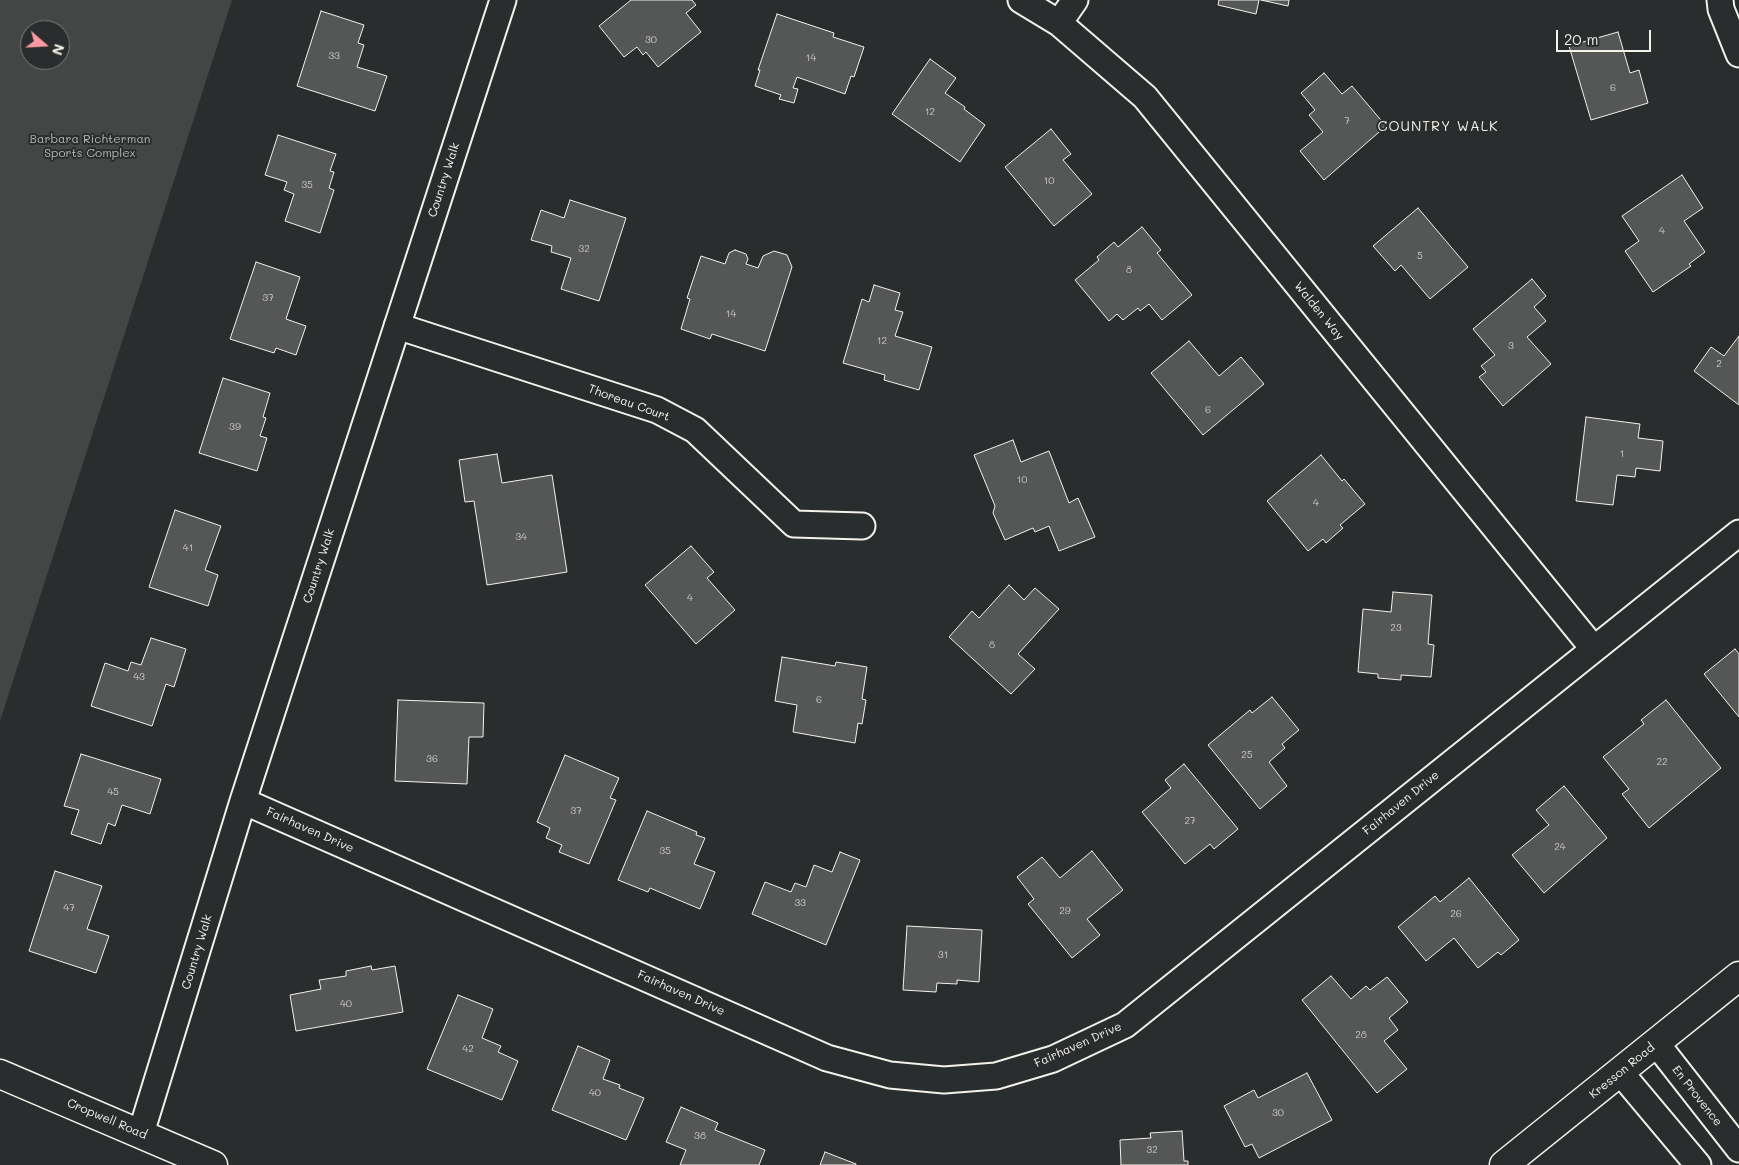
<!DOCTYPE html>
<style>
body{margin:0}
#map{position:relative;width:1739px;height:1165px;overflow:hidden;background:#2a2d2e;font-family:Mali,sans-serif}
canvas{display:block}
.north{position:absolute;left:20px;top:20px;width:50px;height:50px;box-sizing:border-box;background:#2a2d2e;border:1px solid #7b7b78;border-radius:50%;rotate:109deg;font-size:14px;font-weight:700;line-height:20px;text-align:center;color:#f4f1e8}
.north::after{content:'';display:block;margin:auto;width:18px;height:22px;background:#ff9aa2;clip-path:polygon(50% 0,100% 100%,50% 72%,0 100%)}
.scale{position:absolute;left:1556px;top:30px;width:95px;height:22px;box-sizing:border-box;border:2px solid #f4f1e8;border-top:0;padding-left:6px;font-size:15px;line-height:18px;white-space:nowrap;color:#f4f1e8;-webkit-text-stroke:4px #2a2d2e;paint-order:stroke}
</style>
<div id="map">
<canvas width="1739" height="1165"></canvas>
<div class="north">N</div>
<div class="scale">20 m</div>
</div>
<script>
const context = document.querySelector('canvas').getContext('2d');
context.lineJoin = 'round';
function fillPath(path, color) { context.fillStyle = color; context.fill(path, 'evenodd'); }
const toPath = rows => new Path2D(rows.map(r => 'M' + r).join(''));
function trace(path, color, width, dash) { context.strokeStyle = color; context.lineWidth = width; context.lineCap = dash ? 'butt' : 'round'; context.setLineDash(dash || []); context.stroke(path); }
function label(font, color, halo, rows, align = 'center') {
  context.font = font + ' Mali,sans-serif'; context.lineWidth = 4; context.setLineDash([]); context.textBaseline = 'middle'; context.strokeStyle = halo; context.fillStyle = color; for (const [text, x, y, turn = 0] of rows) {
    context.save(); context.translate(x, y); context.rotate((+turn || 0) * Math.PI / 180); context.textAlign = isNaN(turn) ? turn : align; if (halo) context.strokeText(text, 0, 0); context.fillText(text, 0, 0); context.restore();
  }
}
const green = toPath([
 [0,0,232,0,0,721],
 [30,30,60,30,60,60,30,60]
]);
const building = toPath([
 [631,0,692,0,696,5,686,13,701,32,658,67,646,52,643,55,637,47,624,57,599,26,631,0],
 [1219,0,1259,0,1256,14,1218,5,1219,0],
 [1261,0,1289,0,1288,6,1261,0],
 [321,11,364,25,358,43,364,45,357,67,387,76,375,111,297,86,321,11],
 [777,14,834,33,833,37,864,47,854,77,851,76,845,94,797,77,793,88,798,89,794,103,779,99,781,95,755,86,760,70,758,70,777,14],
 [1618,32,1630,73,1639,70,1648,103,1591,120,1569,46,1618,32],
 [930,59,956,78,945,93,965,107,964,109,985,125,960,162,892,114,930,59],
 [1324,73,1342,94,1352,86,1386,126,1324,180,1300,151,1323,132,1309,115,1315,110,1301,93,1324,73],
 [1051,129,1071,154,1063,160,1092,194,1054,226,1005,167,1051,129],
 [278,135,336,154,330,171,334,172,329,188,334,190,320,233,285,221,294,194,284,190,287,182,265,175,278,135],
 [1682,175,1703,208,1684,221,1705,252,1689,264,1691,266,1653,292,1625,251,1639,241,1622,216,1682,175],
 [570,200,626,218,599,301,561,289,571,258,551,252,552,246,531,240,541,210,564,218,570,200],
 [1418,208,1468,267,1430,299,1401,265,1395,271,1373,246,1418,208],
 [1142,227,1161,250,1157,253,1192,295,1162,320,1149,304,1140,311,1138,308,1123,320,1117,314,1109,321,1075,280,1099,260,1097,257,1114,242,1118,247,1142,227],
 [735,250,746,254,748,259,746,264,758,268,763,256,774,251,787,255,792,267,765,351,712,334,710,339,681,329,690,299,687,298,701,256,725,264,729,253,735,250],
 [256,262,300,277,286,319,306,326,296,355,276,348,274,353,230,339,256,262],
 [1532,279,1546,296,1534,307,1546,321,1527,337,1551,364,1503,406,1479,377,1486,372,1481,366,1495,355,1473,329,1532,279],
 [874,285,900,293,895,310,903,312,895,336,932,347,919,390,884,380,885,375,843,363,862,299,869,302,874,285],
 [1739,336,1739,405,1694,371,1711,347,1724,356,1739,336],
 [1189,341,1219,376,1241,357,1264,384,1203,435,1151,373,1189,341],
 [223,378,270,393,263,417,266,418,260,436,267,438,257,471,199,453,223,378],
 [1586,417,1640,424,1638,438,1663,441,1660,471,1636,468,1635,477,1617,475,1613,505,1576,501,1586,417],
 [1013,440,1021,462,1049,451,1069,503,1078,498,1095,537,1059,551,1049,526,1035,532,1033,528,1005,540,993,513,995,506,974,455,1013,440],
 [497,454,502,483,552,475,567,572,487,585,474,501,465,502,459,460,497,454],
 [1321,455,1342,481,1344,479,1365,504,1340,525,1343,528,1326,543,1323,539,1308,551,1267,501,1321,455],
 [175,510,221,526,205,570,218,575,208,606,149,587,175,510],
 [691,546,714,572,707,578,735,610,696,644,645,585,691,546],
 [1009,585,1024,600,1035,588,1059,609,1018,654,1035,669,1011,694,949,637,972,611,979,618,1009,585],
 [1393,592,1432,595,1428,644,1434,645,1431,677,1401,675,1401,680,1378,678,1378,674,1358,672,1363,609,1391,612,1393,592],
 [151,638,186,649,174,687,166,684,152,726,91,706,105,663,128,671,131,662,141,665,151,638],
 [1735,649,1739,654,1739,717,1704,674,1735,649],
 [782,657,835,666,836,662,867,667,862,699,866,700,862,724,858,723,855,743,793,732,797,705,775,701,782,657],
 [1272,697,1299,730,1282,744,1285,748,1269,762,1287,786,1260,809,1208,745,1250,710,1252,713,1272,697],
 [398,700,484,703,483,737,469,737,467,784,395,781,398,700],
 [1666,700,1721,768,1649,828,1622,794,1629,789,1603,757,1644,724,1641,720,1666,700],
 [81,754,161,779,150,814,122,805,115,826,108,823,101,844,71,834,79,810,64,806,81,754],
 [565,755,619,778,610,798,616,800,589,864,559,852,562,845,546,838,550,828,537,822,565,755],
 [1184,764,1238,829,1214,849,1210,844,1185,864,1142,812,1171,788,1165,780,1184,764],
 [1564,786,1607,838,1544,893,1512,855,1549,825,1536,810,1564,786],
 [647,811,697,832,696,835,705,838,694,864,715,872,700,909,650,888,648,892,618,880,647,811],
 [1092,851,1123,890,1087,919,1100,935,1072,958,1028,904,1034,899,1017,877,1042,857,1060,878,1092,851],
 [840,852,860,860,826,945,752,914,765,882,791,892,795,883,806,887,814,865,832,872,840,852],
 [55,871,102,886,87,929,109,936,96,973,29,951,55,871],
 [1469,878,1519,940,1501,955,1498,952,1478,968,1454,938,1426,961,1398,927,1435,896,1440,902,1469,878],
 [907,926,982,930,979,982,957,980,957,984,937,983,936,992,903,990,907,926],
 [371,966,372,970,395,966,403,1012,296,1031,290,995,321,989,319,980,346,976,346,971,371,966],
 [1331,976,1351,999,1366,986,1370,990,1387,977,1408,1002,1389,1018,1398,1030,1384,1041,1407,1069,1377,1093,1302,1000,1331,976],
 [458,995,493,1009,482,1038,501,1046,498,1052,518,1061,502,1100,427,1069,458,995],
 [578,1046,610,1060,603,1079,620,1085,619,1088,644,1098,626,1140,552,1110,578,1046],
 [1307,1073,1332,1120,1259,1158,1252,1144,1245,1147,1224,1106,1254,1090,1258,1098,1307,1073],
 [681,1107,718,1123,715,1130,765,1150,759,1165,680,1165,686,1150,666,1142,681,1107],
 [1182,1131,1184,1161,1188,1161,1188,1165,1121,1165,1120,1140,1151,1138,1150,1133,1182,1131],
 [825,1152,856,1164,856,1165,820,1165,825,1152]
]);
const street = toPath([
 [1021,0,1059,23,1145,97,1593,648],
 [1720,0,1721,9,1739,54],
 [1059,23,1075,0],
 [397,326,657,410,695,430,794,524,862,526],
 [243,801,827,1058,890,1075,944,1080,996,1076,1053,1059,1125,1025,1739,533],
 [1656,1043,1739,1149],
 [1620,1072,1698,1165],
 [141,1133,243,801,503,0]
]);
const secondary = toPath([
 [0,1074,213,1165],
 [1504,1165,1739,976]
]);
const numberNames = [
 ["30",651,40],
 ["33",334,56],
 ["14",811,58],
 ["6",1613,88],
 ["12",930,112],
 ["7",1347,121],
 ["10",1049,181],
 ["35",307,185],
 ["4",1662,231],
 ["32",584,249],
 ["5",1420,256],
 ["8",1129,270],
 ["37",268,298],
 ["14",731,314],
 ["12",882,341],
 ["3",1511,346],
 ["2",1719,364],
 ["6",1208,410],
 ["39",235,427],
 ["1",1622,454],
 ["10",1022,480],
 ["4",1316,503],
 ["34",521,537],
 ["41",188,548],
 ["4",690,598],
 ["23",1396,628],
 ["8",992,645],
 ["43",139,677],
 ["6",819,700],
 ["25",1247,755],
 ["36",432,759],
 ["22",1662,762],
 ["45",113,792],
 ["37",576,811],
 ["27",1190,821],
 ["24",1560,847],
 ["35",665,851],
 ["33",800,903],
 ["47",69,908],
 ["29",1065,911],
 ["26",1456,914],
 ["31",943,955],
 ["40",346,1004],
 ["28",1361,1035],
 ["42",468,1049],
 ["40",595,1093],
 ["30",1278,1113],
 ["38",700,1136],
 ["32",1152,1150]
];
const parkNames = [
 ["Barbara Richterman",90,139],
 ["Sports Complex",90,153]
];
const streetNames = [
 ["Country Walk",444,180,-72],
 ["Walden Way",1319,311,51],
 ["Thoreau Court",629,403,20],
 ["Country Walk",319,566,-72],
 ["Fairhaven Drive",1401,803,-39],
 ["Fairhaven Drive",310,830,24],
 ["Country Walk",197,952,-73],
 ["Fairhaven Drive",681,993,24],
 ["Fairhaven Drive",1078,1045,-24],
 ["Kresson Road",1622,1071,-39],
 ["En Provence",1697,1096,52],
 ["Cropwell Road",107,1119,23]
];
const neighbourhoodNames = [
 ["COUNTRY WALK",1438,127]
];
fillPath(green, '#444645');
fillPath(building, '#555756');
trace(building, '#f4f1e8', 1);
trace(street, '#f4f1e8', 29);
trace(secondary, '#f4f1e8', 31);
trace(street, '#2a2d2e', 25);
trace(secondary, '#2a2d2e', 28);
label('10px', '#cccac4', null, numberNames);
label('12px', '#b6b5af', '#2a2d2e', parkNames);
label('12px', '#f4f1e8', '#2a2d2e', streetNames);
context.letterSpacing = '1px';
label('14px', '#f4f1e8', '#2a2d2e', neighbourhoodNames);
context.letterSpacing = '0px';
</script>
